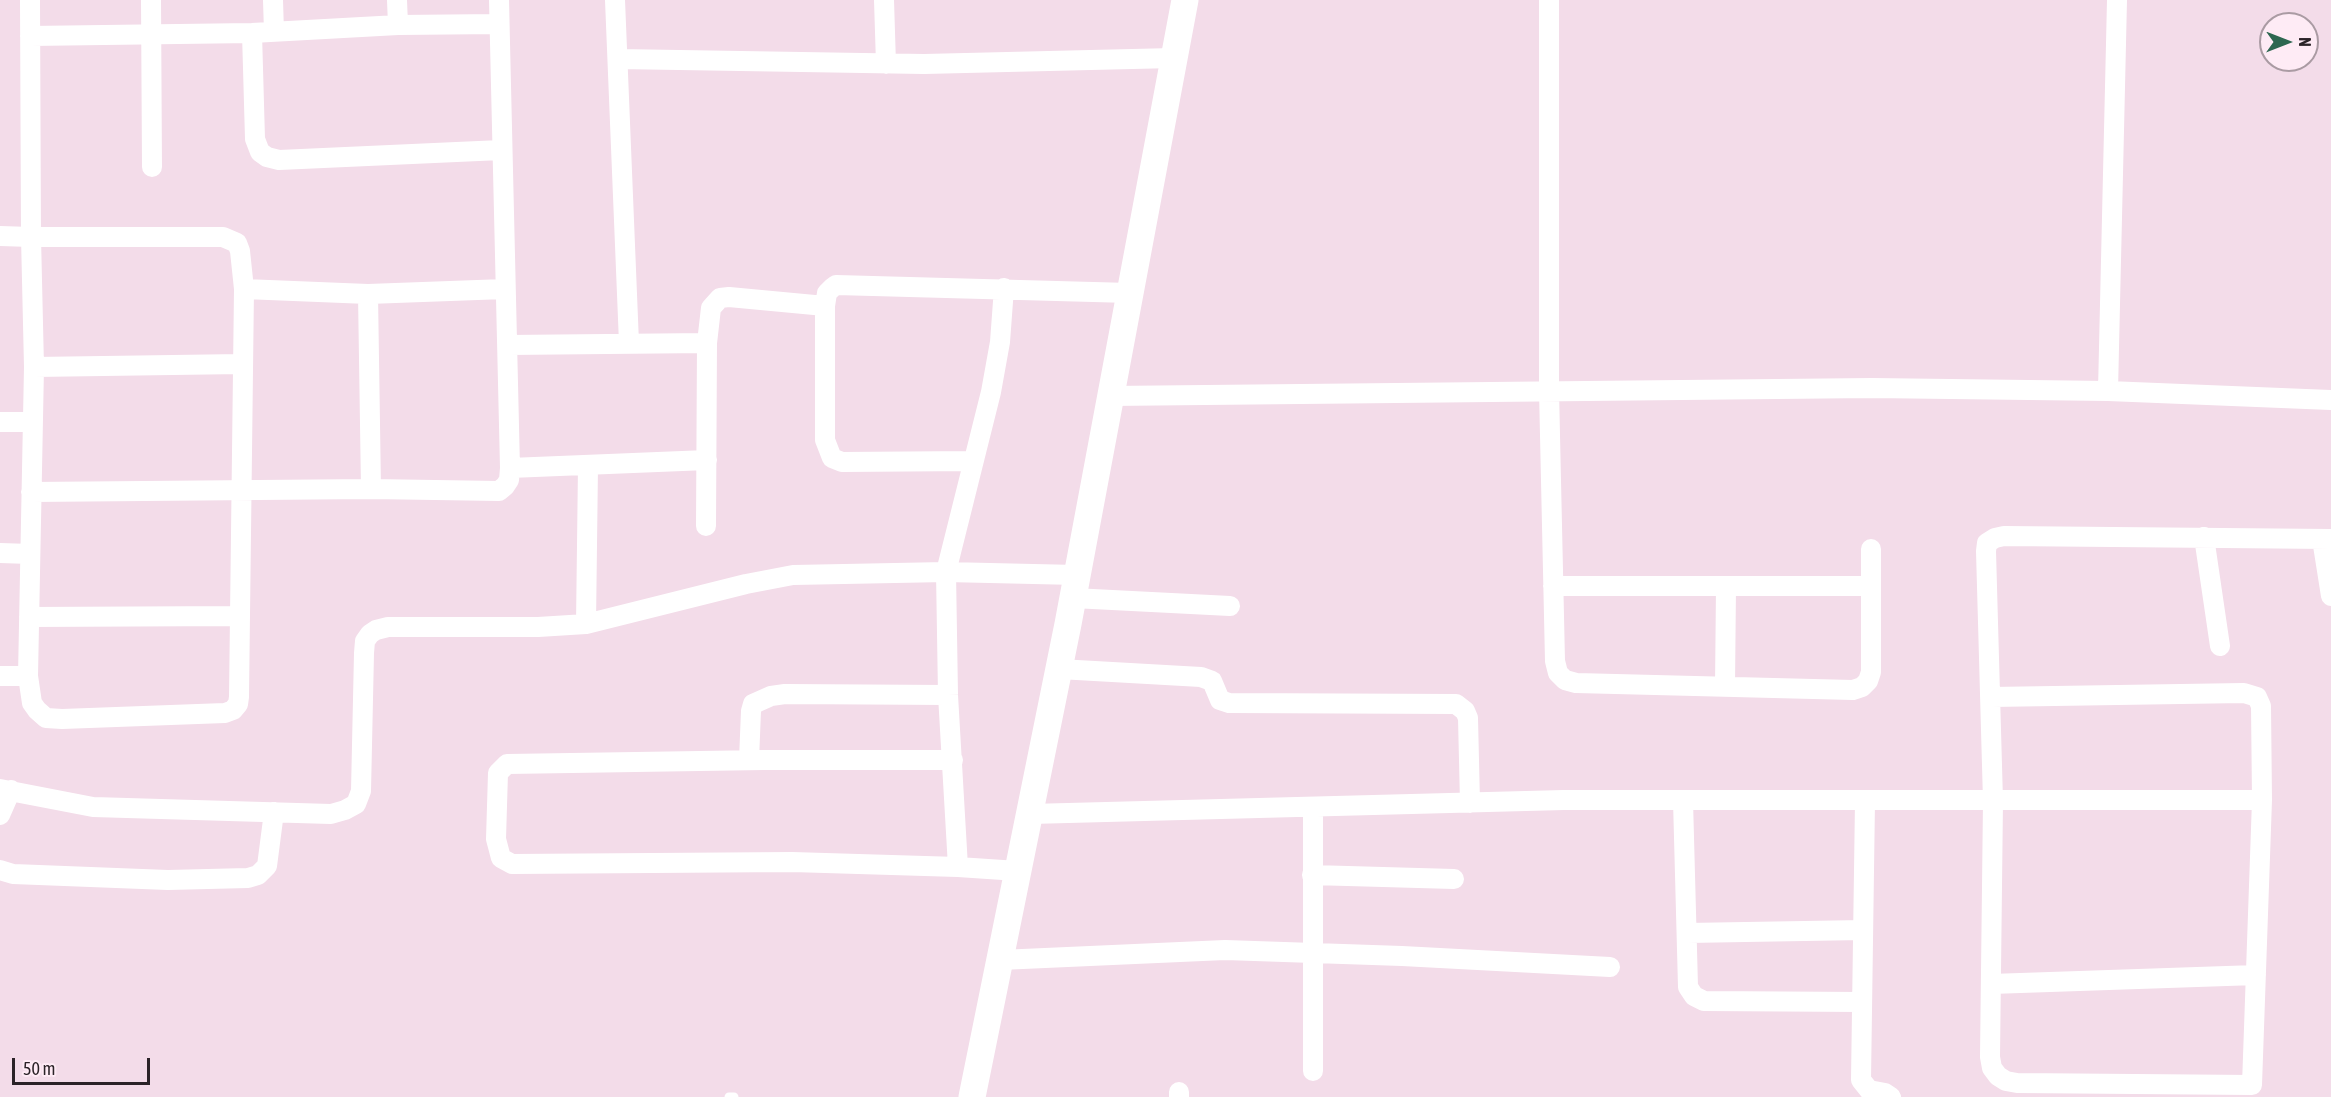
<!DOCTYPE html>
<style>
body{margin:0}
#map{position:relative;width:2331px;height:1097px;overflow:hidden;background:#f3dce9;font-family:"Asap Condensed",sans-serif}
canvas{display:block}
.north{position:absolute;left:2259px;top:12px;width:60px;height:60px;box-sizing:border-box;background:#feebf5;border:2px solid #aa9ba3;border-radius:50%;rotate:90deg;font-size:16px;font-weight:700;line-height:24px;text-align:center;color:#2b2328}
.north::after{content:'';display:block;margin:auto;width:21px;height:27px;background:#2d6750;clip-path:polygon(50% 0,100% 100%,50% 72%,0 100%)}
.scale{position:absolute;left:12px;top:1058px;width:138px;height:27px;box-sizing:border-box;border:3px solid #2b2328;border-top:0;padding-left:8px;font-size:18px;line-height:21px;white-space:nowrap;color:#2b2328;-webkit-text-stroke:4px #feebf5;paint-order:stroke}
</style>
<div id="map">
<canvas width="2331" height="1097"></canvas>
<div class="north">N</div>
<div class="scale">50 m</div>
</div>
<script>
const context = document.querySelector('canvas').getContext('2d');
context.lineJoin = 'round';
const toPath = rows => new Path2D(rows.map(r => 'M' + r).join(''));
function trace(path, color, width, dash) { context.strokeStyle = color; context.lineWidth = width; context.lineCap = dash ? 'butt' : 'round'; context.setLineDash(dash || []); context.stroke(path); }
const lane = toPath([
 [729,1097,734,1097]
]);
const street = toPath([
 [151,0,152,167],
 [273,0,274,32],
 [397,0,398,25],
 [615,0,629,343],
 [884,0,886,64],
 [1549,0,1549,390,1555,661,1558,673,1565,680,1576,683,1853,690,1862,687,1868,681,1871,672,1871,549],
 [252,33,255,139,260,152,267,157,279,160,501,150],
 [30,36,252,33,398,25,499,24],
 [618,59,924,64,1174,58],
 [0,236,31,237,223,237,237,243,240,251,244,289,239,697,238,704,233,710,225,713,62,719,46,718,37,710,32,703,28,676,34,367,31,237,30,0],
 [1004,288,1000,342,991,392,946,572,948,695,958,867,1018,871],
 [244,289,368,294,505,289],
 [368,294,371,489],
 [508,345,707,343],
 [34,367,242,364],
 [2108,391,2117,0],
 [1110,396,1872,388,2108,391,2331,400],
 [0,422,32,422],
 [973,461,842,462,832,458,825,440,825,306,827,293,832,288,836,285,1130,293],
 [510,468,707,460],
 [31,492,371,489,499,491,505,486,509,480,510,468,499,0],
 [706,526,707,343,711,308,720,298,729,297,825,306],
 [2204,537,2220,646],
 [2322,539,2331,596],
 [0,553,30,554],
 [1553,586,1871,586],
 [1073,598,1230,606],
 [29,617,240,616],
 [586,624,588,466],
 [1059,669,1201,677,1212,681,1220,700,1229,703,1456,704,1465,711,1468,718,1470,803],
 [0,676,28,676],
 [1725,686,1726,587],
 [1991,697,2244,693,2257,697,2261,706,2262,800,2252,1085,2017,1083,2006,1081,1998,1076,1992,1068,1990,1057,1993,801,1986,551,1987,543,1995,538,2004,536,2331,539],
 [749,760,751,711,753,704,771,696,785,694,948,695],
 [953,760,764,760,507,764,498,773,496,839,501,858,512,864,792,862,958,867],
 [0,789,93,807,331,814,345,810,356,804,361,791,364,653,365,641,370,634,376,630,388,627,538,627,586,624,746,584,793,575,946,572,1077,575],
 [1683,800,1688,987,1694,996,1704,1001,1861,1002],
 [1865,801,1861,1080,1869,1090,1885,1093,1891,1097],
 [1313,807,1313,1071],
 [1030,814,1564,800,2262,800],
 [0,815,11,790],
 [0,870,13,874,168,880,248,878,258,875,267,866,274,812],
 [1312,875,1454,879],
 [1687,933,1863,930],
 [1000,960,1225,950,1402,956,1610,967],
 [1991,984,2256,975],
 [1179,1092,1179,1097]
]);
const secondary = toPath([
 [972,1097,1068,624,1185,0]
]);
trace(lane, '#fff', 9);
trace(street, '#fff', 20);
trace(secondary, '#fff', 27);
</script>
